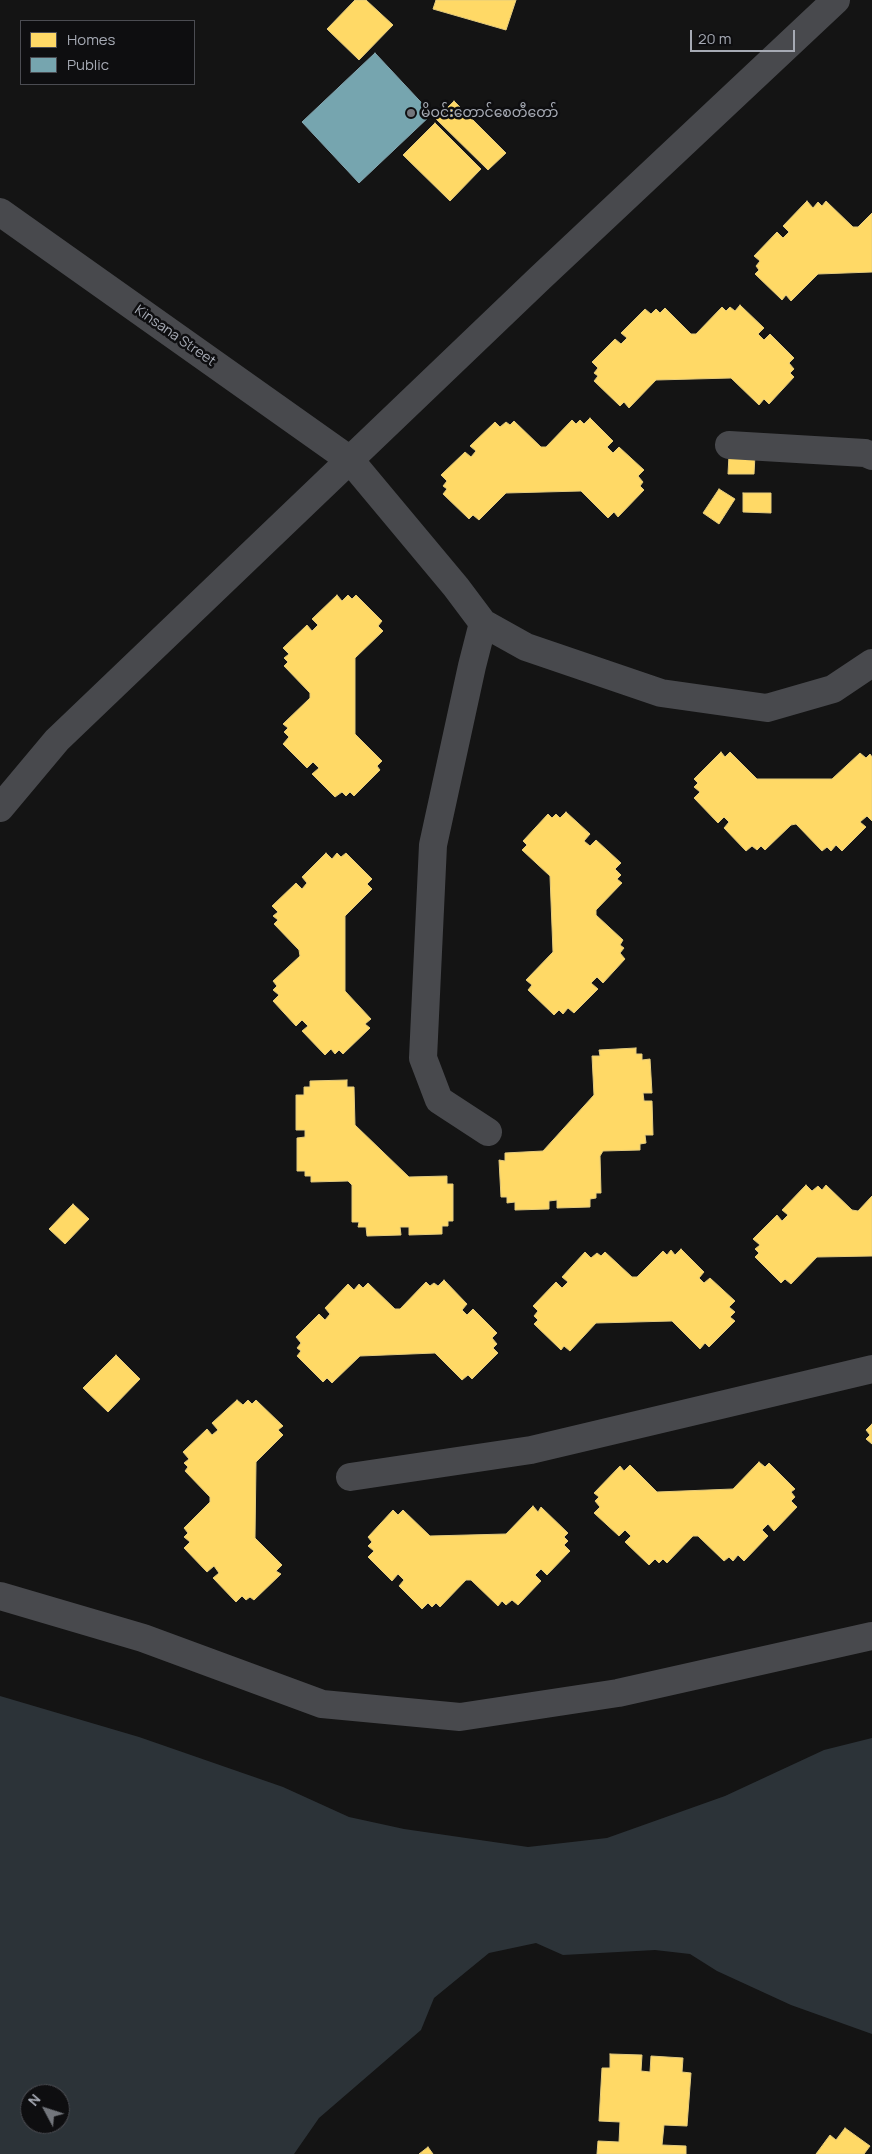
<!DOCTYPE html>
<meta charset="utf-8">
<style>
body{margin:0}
#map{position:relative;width:872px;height:2154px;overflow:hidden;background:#141414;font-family:Manrope,sans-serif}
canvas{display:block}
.legend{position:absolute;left:20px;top:20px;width:175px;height:65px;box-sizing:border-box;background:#0e0e10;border:1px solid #4b4c52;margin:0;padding:6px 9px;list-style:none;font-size:15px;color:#a6aab4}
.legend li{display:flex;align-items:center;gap:10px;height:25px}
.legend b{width:25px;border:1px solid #4b4c52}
.north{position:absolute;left:20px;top:2084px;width:50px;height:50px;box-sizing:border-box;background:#0e0e10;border:1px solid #4b4c52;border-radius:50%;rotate:310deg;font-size:14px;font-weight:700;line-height:20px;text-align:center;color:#a6aab4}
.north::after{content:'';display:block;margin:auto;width:18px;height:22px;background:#73767c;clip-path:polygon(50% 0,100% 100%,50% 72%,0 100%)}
.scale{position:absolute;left:690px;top:30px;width:105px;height:22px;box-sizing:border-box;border:2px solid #a6aab4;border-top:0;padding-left:6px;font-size:15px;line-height:18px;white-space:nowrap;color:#a6aab4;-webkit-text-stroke:4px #0e0e10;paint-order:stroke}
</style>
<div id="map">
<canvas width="872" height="2154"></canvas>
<ul class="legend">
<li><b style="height:14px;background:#ffd966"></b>Homes</li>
<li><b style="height:14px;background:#76a5af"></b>Public</li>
</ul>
<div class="north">N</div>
<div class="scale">20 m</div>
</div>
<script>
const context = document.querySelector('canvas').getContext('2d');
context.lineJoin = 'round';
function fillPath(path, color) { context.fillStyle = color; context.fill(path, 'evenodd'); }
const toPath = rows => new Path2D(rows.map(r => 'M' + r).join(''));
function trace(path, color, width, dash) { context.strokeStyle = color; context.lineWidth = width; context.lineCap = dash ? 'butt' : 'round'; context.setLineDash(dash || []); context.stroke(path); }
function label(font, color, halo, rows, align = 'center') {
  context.font = font + ' Manrope,"Noto Sans Myanmar",sans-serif'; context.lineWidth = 5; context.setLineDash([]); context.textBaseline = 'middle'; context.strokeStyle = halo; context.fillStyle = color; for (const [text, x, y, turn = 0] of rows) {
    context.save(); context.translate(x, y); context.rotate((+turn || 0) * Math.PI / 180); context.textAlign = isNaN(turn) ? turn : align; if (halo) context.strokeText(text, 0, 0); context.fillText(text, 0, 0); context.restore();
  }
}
const water = toPath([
 [0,1696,139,1737,283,1787,349,1817,404,1829,528,1847,607,1838,725,1796,824,1750,872,1738,872,2034,791,2005,717,1971,690,1954,655,1950,563,1955,536,1943,489,1953,434,1998,421,2030,319,2118,294,2154,0,2154],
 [30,2094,60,2094,60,2124,30,2124]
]);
const homes = toPath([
 [355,0,366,0,393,25,359,60,327,29,355,0],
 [436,0,516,0,506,30,433,9,436,0],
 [454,101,506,153,488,170,436,119,454,101],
 [435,123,481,169,450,201,403,155,435,123],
 [807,201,813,208,818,202,822,206,826,201,853,227,858,227,872,213,872,272,818,274,791,301,786,295,782,300,755,274,759,270,756,266,760,261,754,256,777,232,783,238,789,232,783,226,807,201],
 [740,305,764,328,758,334,764,340,770,334,794,358,789,363,794,369,790,373,794,377,769,404,764,399,759,405,731,378,656,380,629,408,624,402,620,406,594,381,598,376,594,373,598,368,592,362,615,339,621,344,627,338,621,333,645,309,651,314,656,309,660,313,665,308,691,334,696,334,722,307,726,311,730,307,735,311,740,305],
 [590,418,613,441,607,447,613,453,619,447,644,470,638,476,643,482,640,486,644,490,618,517,614,512,608,518,581,491,506,493,479,520,473,515,469,519,443,494,447,489,443,486,447,481,441,475,465,452,471,457,476,451,470,446,495,422,500,427,506,422,510,425,514,421,541,447,546,447,572,420,576,424,580,420,584,424,590,418],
 [729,455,755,455,754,474,728,474,729,455],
 [719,489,735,499,719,524,703,513,719,489],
 [743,493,771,493,771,513,743,512,743,493],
 [337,595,342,601,348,595,352,599,356,595,382,621,378,626,383,631,355,658,355,734,382,761,377,766,380,770,354,796,350,792,346,796,342,792,335,797,312,774,319,768,313,762,307,768,283,744,289,737,284,732,288,728,283,724,310,698,310,693,284,666,288,662,284,658,289,654,283,648,307,625,312,631,318,625,312,619,337,595],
 [721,752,725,757,730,752,757,779,832,779,860,753,866,758,870,754,872,757,872,821,867,816,860,822,866,827,842,851,836,845,831,851,827,847,822,851,796,824,791,825,765,850,761,846,757,850,752,846,746,851,724,828,729,822,724,817,718,823,694,798,700,792,694,787,698,783,694,779,721,752],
 [566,812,590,834,584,841,590,846,596,840,621,863,615,869,621,875,617,879,622,883,596,910,596,915,623,940,620,945,624,948,620,953,625,959,603,983,597,977,591,983,598,989,574,1013,568,1008,563,1014,559,1010,554,1015,528,990,532,985,526,980,553,952,550,876,522,850,527,845,523,841,548,814,552,818,556,814,560,818,566,812],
 [326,853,332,859,337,853,341,857,346,853,372,879,367,884,372,889,345,916,345,991,371,1019,365,1024,370,1028,343,1054,339,1050,335,1054,331,1049,325,1055,302,1031,308,1026,302,1020,296,1026,273,1001,279,995,273,990,277,986,273,981,300,956,299,950,274,924,278,920,273,916,278,912,272,906,296,883,302,889,307,883,302,877,326,853],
 [636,1048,636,1054,642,1054,642,1060,650,1059,652,1093,643,1093,644,1101,652,1101,653,1135,645,1135,646,1143,640,1144,640,1150,603,1151,600,1156,601,1193,596,1193,596,1198,590,1199,590,1207,557,1208,557,1200,549,1201,549,1209,515,1210,515,1202,507,1203,507,1197,501,1197,499,1160,505,1161,505,1153,543,1151,594,1095,592,1056,600,1056,599,1050,636,1048],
 [347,1080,347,1087,354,1087,355,1125,409,1177,447,1176,447,1184,453,1184,453,1221,448,1221,448,1226,442,1226,442,1234,409,1235,409,1227,400,1227,401,1235,367,1236,366,1227,358,1227,359,1222,352,1222,352,1185,348,1181,311,1182,311,1176,305,1176,305,1171,297,1171,297,1138,305,1137,305,1130,296,1130,296,1095,304,1095,304,1087,310,1087,310,1081,347,1080],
 [806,1185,812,1191,818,1186,822,1190,826,1185,852,1210,858,1211,872,1196,872,1256,817,1257,791,1284,785,1279,781,1283,755,1257,759,1253,755,1249,760,1245,753,1239,777,1215,782,1221,788,1215,782,1210,806,1185],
 [73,1204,89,1219,65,1244,49,1229,73,1204],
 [681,1249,704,1272,699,1278,704,1283,710,1278,735,1301,729,1307,735,1312,730,1317,735,1321,709,1347,705,1343,700,1349,672,1321,596,1323,570,1351,564,1346,561,1350,534,1324,538,1320,534,1316,538,1311,533,1306,556,1282,562,1288,568,1282,562,1277,585,1252,591,1258,597,1253,601,1256,605,1252,632,1277,637,1277,663,1251,667,1255,671,1250,675,1255,681,1249],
 [444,1280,467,1304,462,1310,467,1315,473,1309,497,1333,492,1338,497,1344,493,1348,498,1353,472,1379,468,1375,462,1380,435,1353,360,1356,332,1383,327,1378,323,1382,297,1356,301,1351,297,1348,301,1343,296,1337,319,1314,325,1320,330,1314,325,1308,348,1284,354,1290,359,1284,363,1288,368,1283,395,1309,400,1309,426,1282,430,1286,434,1283,438,1286,444,1280],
 [116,1355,140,1379,108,1412,83,1388,116,1355],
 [237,1400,243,1405,248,1400,252,1404,256,1400,283,1426,278,1430,283,1435,256,1462,255,1538,282,1565,276,1571,281,1574,254,1600,250,1597,246,1600,242,1596,236,1602,213,1578,219,1573,214,1566,207,1572,184,1548,190,1542,184,1537,188,1533,184,1528,210,1502,210,1497,185,1471,188,1467,184,1463,189,1459,183,1452,207,1429,212,1435,218,1430,212,1423,237,1400],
 [872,1424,872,1444,866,1439,870,1435,866,1430,872,1424],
 [759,1462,765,1467,769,1463,795,1489,791,1492,795,1497,791,1501,797,1507,774,1531,768,1524,762,1530,768,1536,744,1561,738,1555,733,1561,729,1557,724,1561,698,1536,693,1536,667,1563,663,1559,659,1563,655,1559,649,1565,625,1542,631,1536,625,1530,619,1536,594,1513,600,1507,595,1501,599,1497,594,1493,620,1466,624,1471,630,1465,657,1492,733,1489,759,1462],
 [533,1506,538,1512,541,1507,568,1533,564,1537,568,1541,564,1545,570,1551,547,1575,541,1569,535,1575,541,1581,518,1605,512,1600,506,1605,502,1601,498,1606,471,1580,466,1580,440,1607,436,1603,432,1607,428,1603,422,1609,399,1586,404,1580,398,1574,392,1581,368,1557,374,1551,368,1546,372,1542,368,1537,393,1510,398,1515,403,1510,430,1536,506,1534,533,1506],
 [610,2054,642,2055,641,2071,650,2072,651,2056,683,2058,682,2072,691,2073,687,2126,664,2125,662,2145,686,2146,686,2154,597,2154,598,2141,619,2142,620,2122,599,2121,602,2068,610,2068,610,2054],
 [845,2128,870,2146,864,2154,816,2154,830,2135,836,2140,845,2128],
 [428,2147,433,2154,419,2154,428,2147]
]);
const public = toPath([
 [375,53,432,114,359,183,302,122,375,53]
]);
const street = toPath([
 [0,212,350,460,456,587,483,623,526,647,661,693,767,708,833,689,872,663],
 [729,445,865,453,872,456],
 [483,623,472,666,433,845,423,1058,439,1100,488,1132],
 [0,808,57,740,540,278,836,0],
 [350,1477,531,1450,872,1369],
 [0,1596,143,1638,322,1704,460,1717,618,1693,872,1636]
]);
const markers = [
 [411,113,5,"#73767c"]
];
const poiNames = [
 ["မိဝင်းတောင်စေတီတော်",421,113]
];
const streetNames = [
 ["Kinsana Street",175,336,35]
];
fillPath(water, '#2c3338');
fillPath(homes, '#ffd966');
trace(homes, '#e4cb7d', 1);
fillPath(public, '#76a5af');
trace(public, '#84a6b0', 1);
trace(street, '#48494d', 28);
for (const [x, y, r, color] of markers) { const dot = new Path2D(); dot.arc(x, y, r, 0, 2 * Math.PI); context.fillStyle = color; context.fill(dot); trace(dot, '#0e0e10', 2); }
label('14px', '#a6aab4', '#0e0e10', poiNames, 'left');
label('14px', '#a6aab4', '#0e0e10', streetNames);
</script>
